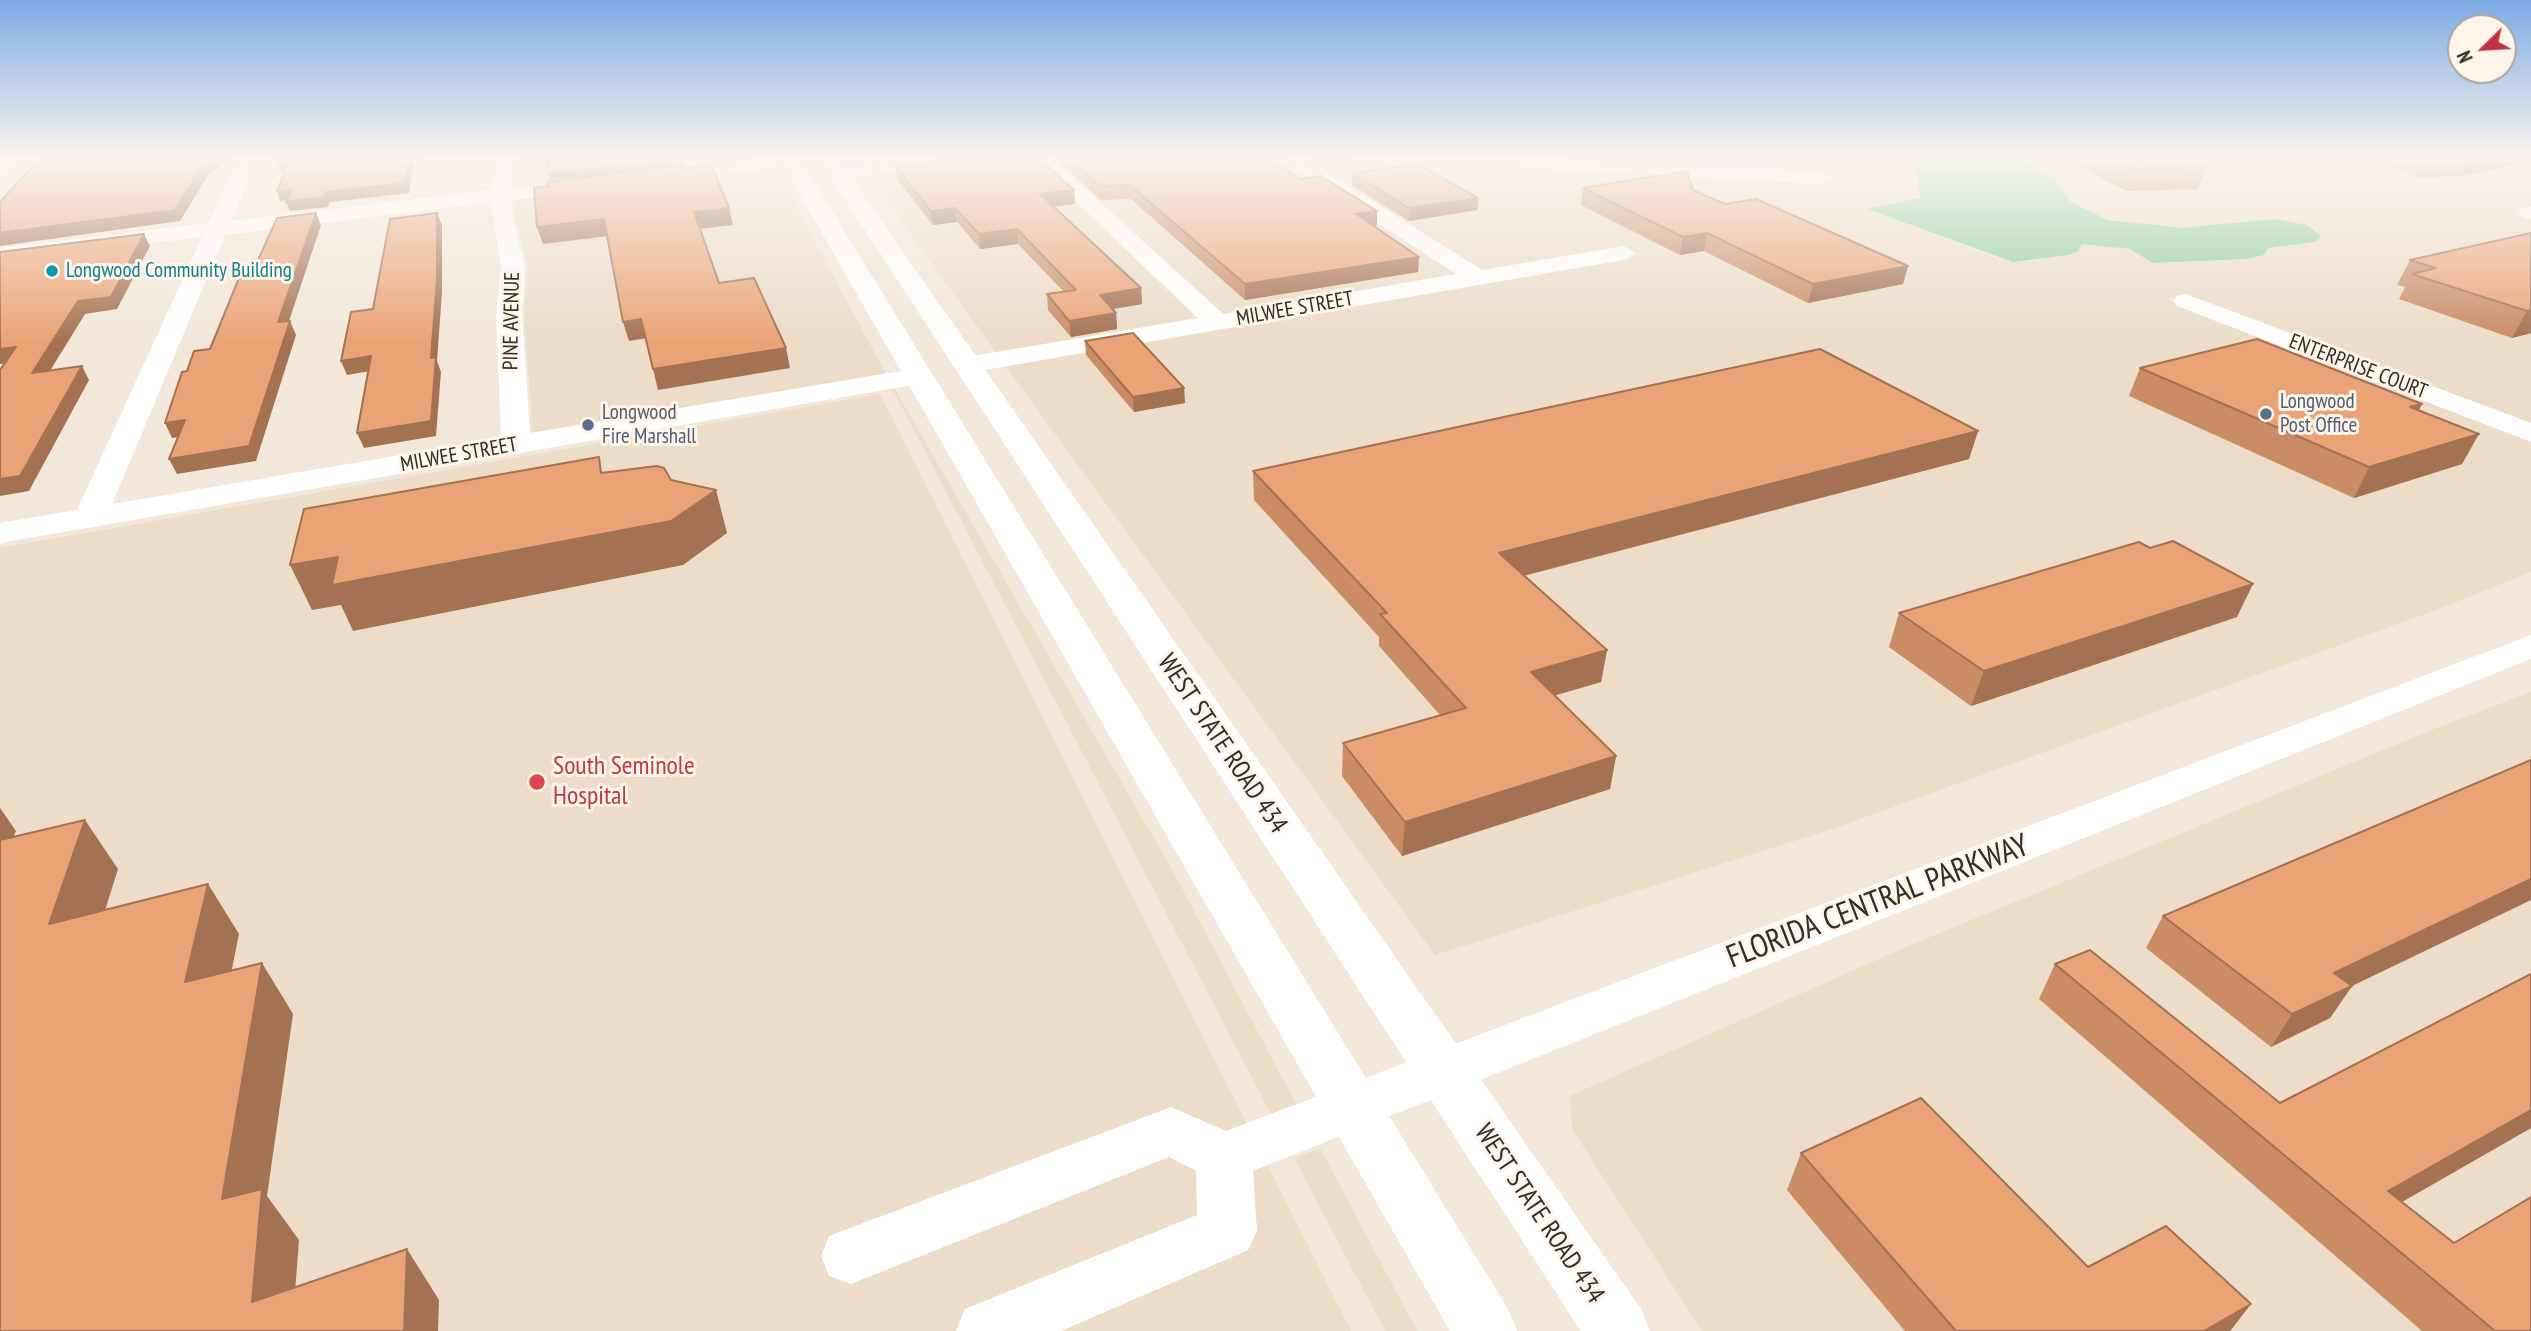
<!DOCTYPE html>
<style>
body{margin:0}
#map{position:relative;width:2531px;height:1331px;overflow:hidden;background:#f2e7d9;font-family:"PT Sans Narrow",sans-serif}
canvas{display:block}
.north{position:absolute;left:2447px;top:14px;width:70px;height:70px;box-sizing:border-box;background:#fef4e9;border:2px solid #aca49c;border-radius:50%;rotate:246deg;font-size:19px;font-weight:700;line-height:28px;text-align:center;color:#312d28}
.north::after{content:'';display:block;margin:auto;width:24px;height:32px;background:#c02f43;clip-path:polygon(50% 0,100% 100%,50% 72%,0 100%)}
</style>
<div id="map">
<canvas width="2531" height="1331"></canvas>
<div class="north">N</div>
</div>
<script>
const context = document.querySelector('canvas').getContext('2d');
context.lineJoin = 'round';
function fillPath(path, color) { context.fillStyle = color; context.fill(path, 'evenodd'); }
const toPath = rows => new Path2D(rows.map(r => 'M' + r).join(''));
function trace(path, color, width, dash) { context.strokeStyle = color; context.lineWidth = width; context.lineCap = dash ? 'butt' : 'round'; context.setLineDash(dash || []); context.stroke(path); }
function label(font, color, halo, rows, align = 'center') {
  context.font = font + ' "PT Sans Narrow",sans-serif'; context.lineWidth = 6; context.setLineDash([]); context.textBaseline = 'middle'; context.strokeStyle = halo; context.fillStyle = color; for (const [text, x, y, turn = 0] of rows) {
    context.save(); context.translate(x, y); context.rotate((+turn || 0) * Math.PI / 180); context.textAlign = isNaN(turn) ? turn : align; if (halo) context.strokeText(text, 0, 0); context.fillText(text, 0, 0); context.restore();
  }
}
const built = toPath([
 [515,156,768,156,770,160,515,191],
 [1026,156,1199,320,997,354,866,172],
 [1050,156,1287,156,1290,166,1460,276,1226,316],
 [1308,156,1836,182,1835,176,1460,156,1877,156,1885,163,1917,168,1920,199,1869,209,1984,254,2013,262,2037,260,2082,244,2107,245,2139,252,2153,263,2181,263,2211,258,2245,259,2264,255,2268,248,2315,242,2218,226,2182,228,2108,220,2071,202,2055,179,2021,156,2531,156,2531,210,2522,208,2514,212,2531,216,2531,426,2184,294,2166,299,2531,440,2531,572,2433,611,1838,827,1435,955,1004,364,1641,255,1628,248,1483,272,1311,163],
 [774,165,887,376,533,436,524,312,528,265,514,211,515,197],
 [893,386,1175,875,1296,1104,1271,1114,894,392,886,389],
 [880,394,1351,1331,0,1331,0,548],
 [2531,692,2531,1331,1702,1331,1572,1129,1570,1096,1906,947,2434,729],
 [1320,1148,1417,1331,1385,1331,1294,1158]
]);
const green = toPath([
 [1877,156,2021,156,2055,179,2071,202,2108,220,2182,228,2275,219,2307,225,2321,236,2315,242,2268,248,2264,255,2245,259,2153,263,2130,249,2082,244,2078,251,2069,255,2013,262,1867,209,1920,198,1917,168,1885,163]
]);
const minor = toPath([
 [5,156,25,156,7,176,0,178,0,160,5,156],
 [240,156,259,156,231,221,492,190,494,156,513,156,512,188,592,181,595,185,585,191,512,200,512,213,525,267,522,314,530,433,919,368,929,370,933,376,929,382,919,384,0,543,0,523,77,510,202,237,0,262,0,248,208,223,240,156],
 [491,202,501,267,496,314,501,438,112,504,225,235,491,202],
 [778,156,796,156,800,160,790,166,662,182,652,176,662,170,778,156],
 [932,156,988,156,978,162,838,179,828,173,838,167,932,156],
 [1029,156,1049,156,1223,314,1456,274,1293,168,1288,156,1306,156,1309,161,1482,270,1624,246,1635,253,1624,260,967,373,957,371,953,365,957,359,967,357,1198,318,1029,156],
 [1397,156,1513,156,1825,172,1835,178,1825,184,1407,162,1397,156],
 [2531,207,2531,219,2522,218,2519,213,2522,208,2531,207],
 [2186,294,2531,423,2531,442,2177,306,2174,301,2177,296,2186,294],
 [2531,635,2531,659,1253,1171,1257,1231,1248,1250,1061,1331,956,1331,965,1309,1197,1215,1196,1171,1169,1157,851,1284,829,1276,821,1256,829,1236,1171,1107,1226,1131,2531,635]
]);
const major = toPath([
 [778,156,798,156,1508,1309,1517,1331,1450,1331,778,156],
 [817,156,836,156,1641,1309,1650,1331,1581,1331,817,156]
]);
const wall = toPath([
 [1053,156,1265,156,1300,179,1377,211,1377,226,1373,226,1419,257,1418,272,1245,300,1131,199,1101,200],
 [2058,156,2183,156,2207,167,2198,189,2127,191],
 [2366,156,2531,156,2531,162,2460,176,2420,178],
 [895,166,1074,190,1075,204,1053,206,1141,288,1142,304,1112,309,1116,313,1117,329,1071,337,1048,310,1047,294,1064,292,1018,244,980,249,957,222,933,225,897,179],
 [1352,173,1478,198,1477,210,1409,221,1352,185],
 [1583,188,1693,190,1725,204,1908,266,1903,284,1808,303,1704,251,1680,255,1581,205],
 [2531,233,2531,333,2512,338,2399,299,2405,287,2397,285,2410,260],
 [1085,341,1184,388,1185,403,1134,412,1086,355],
 [2140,368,2419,411,2462,464,2354,498,2129,396],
 [1978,431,1969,459,1524,576,1607,650,1601,682,1555,695,1616,756,1610,789,1402,856,1342,776,1343,743,1440,715,1379,646,1379,637,1254,500,1253,471],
 [1899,613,2237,617,1971,706,1889,647],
 [2163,916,2352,986,2330,1018,2271,1047,2146,948],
 [2055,964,2280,1103,2531,974,2531,1128,2402,1202,2531,1331,2422,1331,2039,999],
 [1801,1153,2088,1267,2251,1304,2230,1331,1905,1331,1787,1190]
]);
const shadedWall = toPath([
 [216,156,236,156,209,174,180,221,0,246,0,233,204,163],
 [410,156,424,156,424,158,414,159,409,193,330,202,328,207,290,211,286,202,326,192],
 [2486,156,2531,156,2531,162,2460,176,2468,159],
 [289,160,293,169,279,171,276,162],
 [682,160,684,166,551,180,549,174],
 [292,190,295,199,280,201,277,191],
 [1074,190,1075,204,1041,208,1040,194],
 [1478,198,1477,210,1409,221,1409,208],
 [729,208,733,225,698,229,694,212],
 [955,208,957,222,933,225,931,211],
 [1377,211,1377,226,1356,229,1356,214],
 [316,213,321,225,284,336,278,322],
 [437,213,442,225,442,292,437,361,441,372,436,436,364,448,357,433,431,358],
 [604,219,608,236,543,244,537,227],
 [1017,229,1018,244,980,249,979,234],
 [1707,233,1704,251,1680,255,1683,237],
 [144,234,150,246,117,309,85,314,40,387,32,373,78,301],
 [1419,257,1418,272,1245,300,1245,284],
 [1908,266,1903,284,1808,303,1813,284],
 [1141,288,1142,304,1101,311,1100,295],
 [2531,310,2531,333,2512,338,2527,311],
 [1116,313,1117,329,1071,337,1069,321],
 [641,319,647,338,629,341,623,322],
 [290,321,296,335,256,461,177,474,169,459],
 [16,347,23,361,0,364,0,349],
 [786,348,790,368,658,390,653,369],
 [371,356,376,370,347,375,341,361],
 [82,366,89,380,29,491,0,496,0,479],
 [1184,388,1185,403,1134,412,1133,397],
 [2422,404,2407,433,2410,407],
 [185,420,192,435,172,438,165,423],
 [1978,431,1969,459,1495,583,1499,553],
 [2479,434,2462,464,2354,498,2369,467],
 [716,490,727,533,683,565,353,631,341,605,312,610,290,565],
 [2253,584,2237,617,1971,706,1984,671],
 [1607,650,1601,682,1526,704,1531,672],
 [1616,756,1610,789,1402,856,1405,822],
 [0,808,16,831,0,867],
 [85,820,118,869,85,974,49,924],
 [2531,879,2531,900,2352,986,2330,1018,2271,1047,2292,1014,2334,973],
 [208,884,239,934,219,1033,185,982],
 [262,963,293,1014,267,1196,299,1240,292,1331,252,1302,222,1199],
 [2531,1110,2531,1128,2365,1223,2388,1191],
 [407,1249,439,1300,438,1331,404,1331],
 [2251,1304,2230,1331,2204,1331]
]);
const building = toPath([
 [42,156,216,156,204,163,175,210,0,233,0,202,42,156],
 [278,156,410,156,405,183,326,192,324,197,286,202,292,190,277,191,289,160,276,162,278,156],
 [547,156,681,156,682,160,549,174,547,156],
 [977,156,1037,156,1074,190,1040,194,1141,288,1100,295,1116,313,1069,321,1047,294,1076,290,1017,229,979,234,955,208,931,211,895,166,977,156],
 [1066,156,1265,156,1300,179,1321,176,1377,211,1356,214,1419,257,1245,284,1130,185,1100,186,1066,156],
 [2108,156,2183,156,2207,167,2135,169,2108,156],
 [2416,156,2486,156,2468,159,2429,160,2416,156],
 [1417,164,1478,198,1409,208,1352,173,1417,164],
 [685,165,686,168,711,165,729,208,694,212,719,283,754,278,786,348,653,369,641,319,623,322,604,219,537,227,534,188,548,186,548,182,685,165],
 [1687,171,1693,190,1725,204,1756,199,1908,266,1813,284,1707,233,1683,237,1583,188,1687,171],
 [316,213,278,322,290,321,249,446,169,459,185,420,165,423,182,372,187,371,194,351,210,349,239,278,251,276,277,218,316,213],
 [437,213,437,279,431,358,436,357,431,421,357,433,371,356,341,361,351,312,373,309,390,219,437,213],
 [2531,233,2531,310,2527,311,2412,274,2436,268,2410,260,2531,233],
 [144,234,111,297,78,301,32,373,82,366,20,476,0,479,0,370,16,347,0,349,0,252,144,234],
 [1133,333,1184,388,1133,397,1085,341,1133,333],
 [2257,339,2422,404,2410,407,2479,434,2369,467,2140,368,2257,339],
 [1820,349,1978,431,1499,553,1607,650,1531,672,1616,756,1405,822,1343,743,1466,708,1380,614,1387,613,1253,471,1820,349],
 [599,457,601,473,657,466,664,468,671,480,716,490,671,521,332,585,338,557,290,565,304,509,599,457],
 [2173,541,2253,584,1984,671,1899,613,2139,542,2150,548,2173,541],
 [2531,760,2531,879,2334,973,2352,986,2292,1014,2163,916,2531,760],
 [85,820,49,924,208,884,185,982,262,963,222,1199,262,1189,252,1302,407,1249,404,1331,0,1331,0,840,85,820],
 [2090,950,2280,1103,2531,974,2531,1110,2388,1191,2454,1243,2531,1197,2531,1331,2495,1331,2055,964,2090,950],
 [1921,1098,2088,1267,2166,1226,2251,1304,2204,1331,1956,1331,1801,1153,1921,1098]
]);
const markers = [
 [52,271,7,"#0f9aa8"],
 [2266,414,7,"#5c6f8a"],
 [588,425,7,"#5c6f8a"],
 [537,782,9,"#e0444e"]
];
const farCulturenames = [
 ["Longwood Community Building",66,271]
];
const farStreetnames = [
 ["MILWEE STREET",1295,309,-10],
 ["PINE AVENUE",512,321,-89],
 ["ENTERPRISE COURT",2358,367,21],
 ["MILWEE STREET",459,455,-10]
];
const farServicenames = [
 ["Longwood",2280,402],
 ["Post Office",2280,426],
 ["Longwood",602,413],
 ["Fire Marshall",602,437]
];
const streetNames = [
 ["WEST STATE ROAD 434",1222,744,56],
 ["WEST STATE ROAD 434",1539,1214,56]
];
const healthNames = [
 ["South Seminole",553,767],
 ["Hospital",553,797]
];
const nearStreetnames = [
 ["FLORIDA CENTRAL PARKWAY",1878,902,-21]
];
fillPath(built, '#ecdcc8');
fillPath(green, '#8acfa0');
fillPath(minor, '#fff');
fillPath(major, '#fff');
fillPath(wall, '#c98c65');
fillPath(shadedWall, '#a47253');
fillPath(building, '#eaa376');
trace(building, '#a47253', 2);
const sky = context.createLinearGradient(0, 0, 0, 342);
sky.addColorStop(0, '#7dabe4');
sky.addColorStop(0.46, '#f9f4ee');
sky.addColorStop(1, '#f9f4ee00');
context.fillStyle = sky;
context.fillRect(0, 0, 2531, 342);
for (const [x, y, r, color] of markers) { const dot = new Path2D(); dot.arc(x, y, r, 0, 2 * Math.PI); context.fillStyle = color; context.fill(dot); trace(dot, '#fef4e9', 2.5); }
label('21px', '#0d838f', '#fef4e9', farCulturenames, 'left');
label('21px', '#312d28', '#fef4e9', farStreetnames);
label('21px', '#4e5e75', '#fef4e9', farServicenames, 'left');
label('26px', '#312d28', '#fef4e9', streetNames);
label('26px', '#be3a42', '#fef4e9', healthNames, 'left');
label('32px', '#312d28', '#fef4e9', nearStreetnames);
</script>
